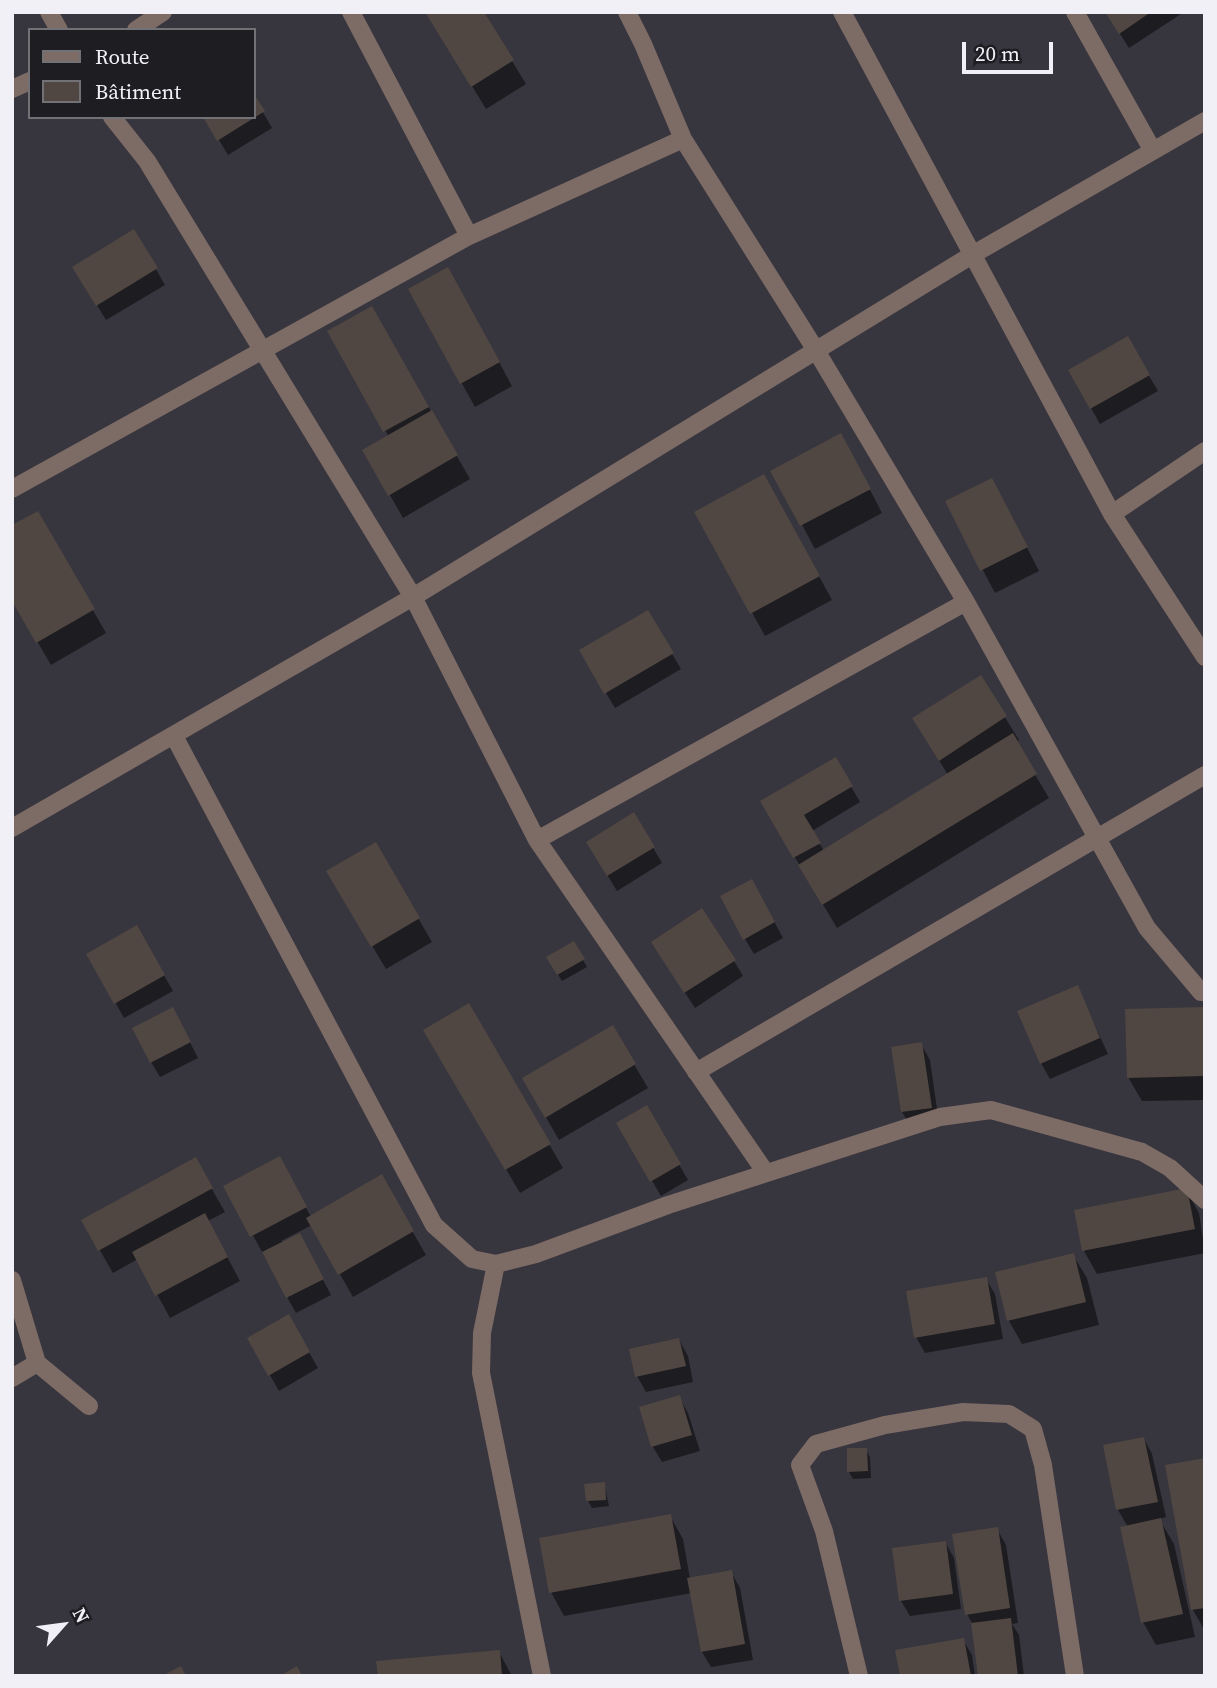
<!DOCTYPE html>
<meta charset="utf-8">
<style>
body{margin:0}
#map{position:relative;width:1217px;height:1688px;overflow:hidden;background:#37353e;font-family:"Source Serif 4",serif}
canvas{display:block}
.frame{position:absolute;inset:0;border:14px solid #f1f0f6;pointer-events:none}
.legend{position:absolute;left:28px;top:28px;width:228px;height:91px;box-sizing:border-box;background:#1e1d21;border:2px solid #727176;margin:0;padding:9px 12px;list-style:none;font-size:21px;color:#f1f0f6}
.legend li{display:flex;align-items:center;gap:14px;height:35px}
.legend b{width:35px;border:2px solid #727176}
.north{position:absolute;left:28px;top:1590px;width:70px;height:70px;-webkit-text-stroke:5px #1e1d21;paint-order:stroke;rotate:62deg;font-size:19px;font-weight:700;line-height:28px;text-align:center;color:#f1f0f6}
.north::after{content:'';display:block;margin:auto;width:24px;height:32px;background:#f1f0f6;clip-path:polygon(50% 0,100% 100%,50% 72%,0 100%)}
.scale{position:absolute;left:962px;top:42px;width:91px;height:32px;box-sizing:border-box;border:4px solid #f1f0f6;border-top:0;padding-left:9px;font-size:21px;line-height:24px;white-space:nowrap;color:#f1f0f6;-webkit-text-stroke:5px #1e1d21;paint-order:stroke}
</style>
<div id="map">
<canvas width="1217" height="1688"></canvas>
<div class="frame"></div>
<ul class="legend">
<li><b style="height:9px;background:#7d6b65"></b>Route</li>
<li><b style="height:19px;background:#514742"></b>Bâtiment</li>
</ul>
<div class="north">N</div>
<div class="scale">20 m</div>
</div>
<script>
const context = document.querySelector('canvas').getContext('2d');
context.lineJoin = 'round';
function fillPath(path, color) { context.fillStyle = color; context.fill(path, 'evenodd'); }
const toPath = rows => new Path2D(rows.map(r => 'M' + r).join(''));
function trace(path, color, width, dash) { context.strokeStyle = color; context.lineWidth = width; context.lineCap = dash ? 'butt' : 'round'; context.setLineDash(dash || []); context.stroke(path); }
const shadow = toPath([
 [427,12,482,12,526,84,486,109],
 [1106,12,1184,12,1129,48],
 [254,97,272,128,228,155,205,117,254,117],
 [134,231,165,285,106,320,74,267],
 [410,290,461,292,512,386,475,407],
 [372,308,470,479,403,518,365,451,389,437,330,332],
 [1127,339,1158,391,1100,424,1070,371],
 [854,459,882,513,815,549,773,471],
 [777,499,832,600,765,636,697,513],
 [947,502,1004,503,1039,571,995,593],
 [37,513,106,633,51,665,12,598],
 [647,612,681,669,615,708,581,651],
 [980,677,1019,740,1016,743,1049,798,837,928,762,802,835,759,860,802,812,831,824,851,948,775,928,742],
 [634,815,662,863,617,891,588,843],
 [375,844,432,942,386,969,328,872],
 [761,897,783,938,754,954,745,939],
 [136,927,173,991,124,1018,88,954],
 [573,943,587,967,562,981,548,958],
 [662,958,734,961,743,976,695,1008],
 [1077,987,1108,1054,1050,1079,1041,1063],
 [468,1006,563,1168,520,1193,425,1031],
 [1205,1009,1205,1100,1142,1101,1128,1077],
 [181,1025,198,1058,160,1077,151,1062],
 [612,1027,648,1088,559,1140,524,1079],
 [921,1044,930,1060,939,1123,911,1127,902,1112],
 [646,1107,688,1180,661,1196,618,1123],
 [195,1160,225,1212,208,1221,240,1281,170,1318,138,1259,113,1273,83,1221],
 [288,1174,311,1217,381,1177,426,1255,353,1297,312,1225,281,1241,308,1251,331,1295,296,1313,226,1187],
 [1186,1190,1199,1213,1205,1253,1097,1274,1084,1251],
 [1073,1255,1087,1278,1099,1325,1022,1344,1009,1321,998,1274],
 [986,1279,995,1294,1003,1339,925,1353,916,1337],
 [288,1316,318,1368,279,1391,249,1338],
 [679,1340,688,1356,693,1382,646,1392,637,1376],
 [679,1397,688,1413,700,1451,662,1462,653,1447,641,1409],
 [1144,1439,1152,1454,1166,1517,1159,1519,1174,1544,1195,1637,1156,1645,1143,1622,1128,1527,1118,1510,1105,1447],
 [866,1450,870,1457,871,1478,853,1479,849,1472],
 [1205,1459,1205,1631,1193,1610],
 [604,1484,609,1506,592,1508,588,1501],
 [670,1516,683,1539,690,1579,731,1572,740,1588,753,1660,711,1667,702,1652,692,1593,564,1616,551,1592],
 [997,1529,1006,1545,1018,1623,1012,1624,1019,1635,1024,1676,980,1676,973,1625,967,1614],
 [945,1542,954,1558,961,1609,910,1616,901,1601],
 [963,1640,972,1655,975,1676,902,1676],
 [499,1652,512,1676,379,1676]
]);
const building = toPath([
 [425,12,484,12,514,60,471,87],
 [1105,12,1151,12,1119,34],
 [254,94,265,111,217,141,203,117,254,117],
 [134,229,158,268,96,306,72,267],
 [448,267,500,362,460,384,408,289],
 [372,306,429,407,383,432,327,331],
 [1128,336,1150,375,1090,409,1068,370],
 [432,410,458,455,388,496,362,450],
 [841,433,871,489,800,526,770,471],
 [764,474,820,576,750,614,694,512],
 [992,478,1028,547,980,571,945,501],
 [38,511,95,609,36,643,12,601,12,525],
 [648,610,674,653,604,694,579,650],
 [981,675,1007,716,939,761,912,718],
 [1013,733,1037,774,822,905,798,865],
 [836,757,853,786,804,815,821,843,793,858,760,801],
 [634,812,655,847,607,876,586,842],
 [376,842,420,918,371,947,326,871],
 [752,879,775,922,743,940,720,896],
 [702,908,736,960,684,993,651,942],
 [137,925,165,975,114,1004,86,954],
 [574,941,585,959,557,975,546,957],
 [1078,985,1100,1038,1040,1064,1017,1011],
 [469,1003,551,1144,505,1170,423,1030],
 [173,1007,191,1042,150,1063,132,1028],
 [1205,1007,1205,1076,1127,1078,1125,1009],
 [613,1025,636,1064,545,1118,522,1078],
 [922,1042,932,1108,901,1112,891,1047],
 [647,1105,681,1164,650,1182,616,1123],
 [280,1156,307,1207,250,1237,223,1186],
 [196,1157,213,1188,98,1251,81,1220],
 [382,1174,414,1231,338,1275,306,1218],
 [1187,1188,1195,1229,1082,1251,1074,1210],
 [205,1213,228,1257,155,1296,132,1252],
 [300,1233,324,1279,286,1298,262,1252],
 [1074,1253,1086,1302,1007,1321,995,1272],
 [987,1277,995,1324,914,1338,906,1291],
 [289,1314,310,1352,268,1376,247,1338],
 [679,1338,686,1366,635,1377,629,1349],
 [680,1395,692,1435,651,1447,639,1407],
 [1144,1437,1158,1502,1116,1510,1103,1445],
 [847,1448,867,1448,868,1471,847,1472],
 [1205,1458,1205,1608,1191,1610,1165,1465],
 [605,1482,606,1500,586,1501,584,1484],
 [671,1514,681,1569,549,1593,539,1538],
 [1161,1518,1183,1614,1141,1623,1120,1527],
 [998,1527,1010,1608,965,1615,952,1534],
 [946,1541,953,1594,899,1601,892,1548],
 [732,1570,745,1644,701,1652,687,1578],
 [1011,1618,1018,1676,978,1676,971,1623],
 [964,1638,971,1676,900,1676,895,1650],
 [500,1650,502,1676,378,1676,376,1661],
 [181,1666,186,1676,162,1676],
 [297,1666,302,1676,280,1676]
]);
const street = toPath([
 [49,12,59,30],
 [351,12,469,236],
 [627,12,643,44,683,139,817,352,966,602,1147,928,1201,992,1205,992],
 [842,12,1112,514,1205,657],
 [1075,12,1153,151],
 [136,30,163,12],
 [12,89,30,81],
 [112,117,147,161,413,597,537,840,766,1173],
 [12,489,469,236,683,139],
 [1112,514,1205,451],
 [174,736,434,1225,472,1259,496,1264,536,1254,668,1205,940,1117,991,1110,1142,1152,1170,1168,1205,1200],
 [12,828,413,597,972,255,1205,121],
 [537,840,966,602],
 [696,1072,1205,775],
 [496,1264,482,1333,481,1373,542,1676],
 [12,1280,37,1363,89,1406],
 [12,1378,37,1363],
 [859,1676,824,1531,800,1465,816,1444,885,1425,963,1412,1009,1414,1033,1429,1043,1465,1075,1676]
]);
fillPath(shadow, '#0007');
fillPath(building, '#514742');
trace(street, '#7d6b65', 18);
</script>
